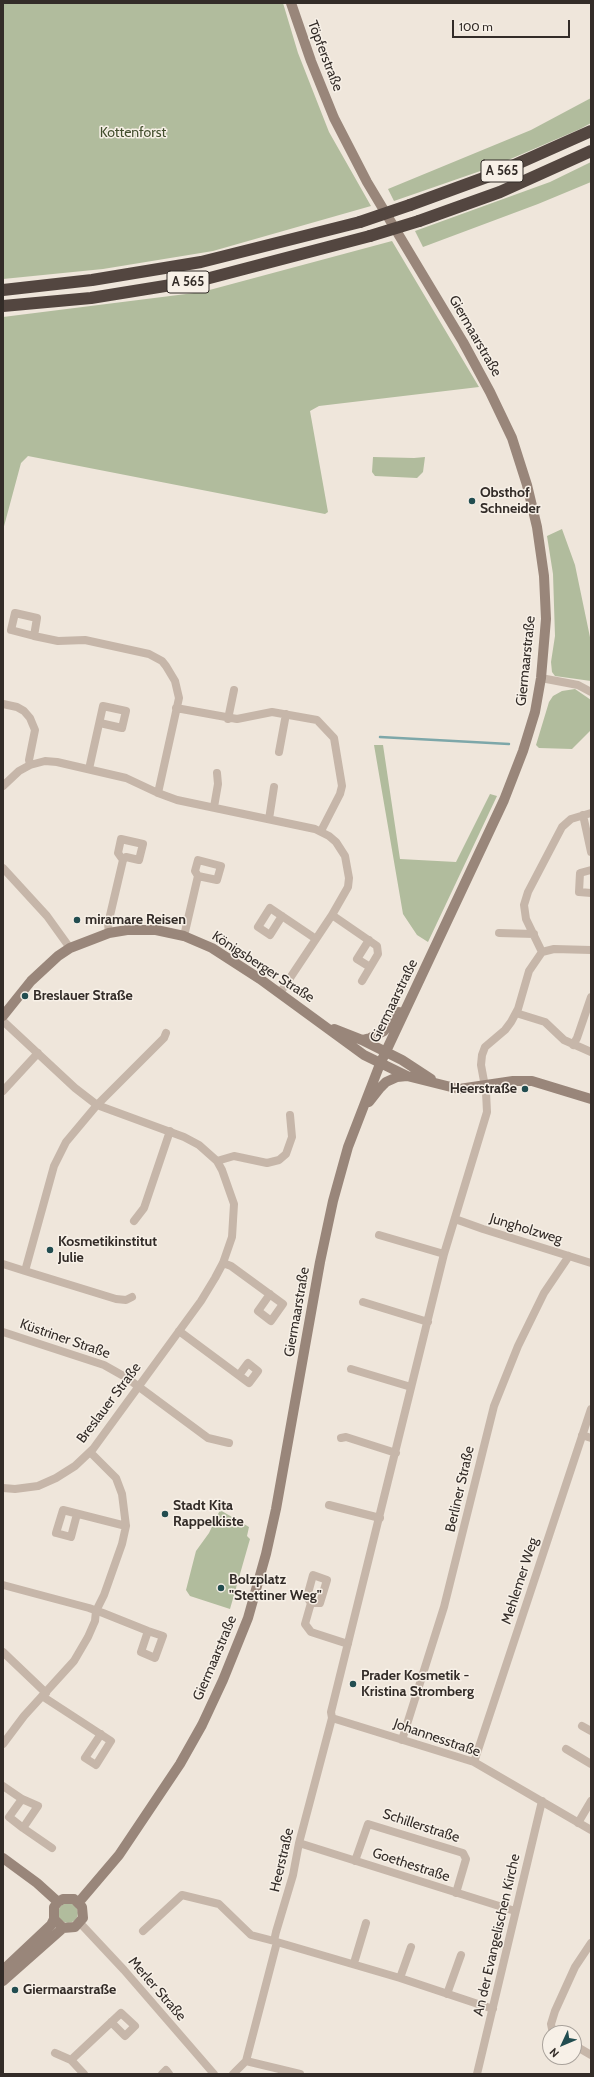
<!DOCTYPE html>
<meta charset="utf-8">
<style>
body{margin:0}
#map{position:relative;width:594px;height:2077px;overflow:hidden;background:#efe6db;font-family:Cabin,sans-serif}
canvas{display:block}
.frame{position:absolute;inset:0;border:4px solid #332c28;pointer-events:none}
.north{position:absolute;left:542px;top:2025px;width:40px;height:40px;box-sizing:border-box;background:#f7f0e7;border:1px solid #a9a29b;border-radius:50%;rotate:226deg;font-size:11px;font-weight:700;line-height:16px;text-align:center;color:#332c28}
.north::after{content:'';display:block;margin:auto;width:14px;height:18px;background:#224d50;clip-path:polygon(50% 0,100% 100%,50% 72%,0 100%)}
.scale{position:absolute;left:452px;top:20px;width:118px;height:18px;box-sizing:border-box;border:2px solid #332c28;border-top:0;padding-left:5px;font-size:12px;line-height:14px;white-space:nowrap;color:#332c28;-webkit-text-stroke:3px #f7f0e7;paint-order:stroke}
</style>
<div id="map">
<canvas width="594" height="2077"></canvas>
<div class="frame"></div>
<div class="north">N</div>
<div class="scale">100 m</div>
</div>
<script>
const context = document.querySelector('canvas').getContext('2d');
context.lineJoin = 'round';
function fillPath(path, color) { context.fillStyle = color; context.fill(path, 'evenodd'); }
const toPath = rows => new Path2D(rows.map(r => 'M' + r).join(''));
function trace(path, color, width, dash) { context.strokeStyle = color; context.lineWidth = width; context.lineCap = dash ? 'butt' : 'round'; context.setLineDash(dash || []); context.stroke(path); }
function label(font, color, halo, rows, align = 'center') {
  context.font = font + ' Cabin,sans-serif'; context.lineWidth = 3; context.setLineDash([]); context.textBaseline = 'middle'; context.strokeStyle = halo; context.fillStyle = color; for (const [text, x, y, turn = 0] of rows) {
    context.save(); context.translate(x, y); context.rotate((+turn || 0) * Math.PI / 180); context.textAlign = isNaN(turn) ? turn : align; if (halo) context.strokeText(text, 0, 0); context.fillText(text, 0, 0); context.restore();
  }
}
const green = toPath([
 [3,3,283,3,298,53,329,132,371,206,213,251,103,269,3,279],
 [591,98,591,123,580,129,492,167,394,201,388,189,531,130],
 [591,162,591,182,538,204,423,247,415,231,550,182],
 [392,241,479,387,319,406,310,411,328,512,325,514,28,456,21,463,3,530,3,317,202,292],
 [373,457,414,458,425,457,423,472,417,478,375,476,372,472],
 [562,529,575,565,591,642,591,681,555,676,552,672,551,662,555,636,553,574,547,536],
 [575,689,591,700,591,730,572,749,539,748,536,745,549,702,553,696,562,691],
 [383,745,400,859,456,862,490,794,497,796,428,942,417,935,403,914,374,745],
 [220,1510,249,1527,247,1536,250,1539,230,1609,190,1596,186,1590,196,1551,209,1533],
 '58 1913a10 10 0 1 1 20 0a10 10 0 1 1-20 0Z'
]);
const stream = toPath([
 [380,737,509,744]
]);
const street = toPath([
 [34,636,37,618,15,613,11,630,34,636,58,641,85,640,149,654,162,661,166,666,175,681,179,698,158,793],
 [541,678,578,685,591,692],
 [3,704,17,707,24,711,30,718,35,730,29,760,30,765],
 [176,708,237,719,272,712,317,720,334,738,342,786,340,794,321,831],
 [228,719,234,690],
 [279,752,286,714],
 [89,769,103,706,126,711,122,728,100,723],
 [3,786,19,771,30,765,45,761,57,762,126,778,158,793,177,800,315,829,329,836,336,842,345,856,349,878,348,887,332,915,280,993],
 [214,807,218,784,217,773],
 [583,815,591,852],
 [269,819,274,787],
 [3,868,47,916,70,948],
 [591,870,580,873,579,892,591,893],
 [332,915,377,946,378,954,362,981],
 [282,916,270,935,258,927,270,908,316,939],
 [109,933,108,924,123,860,118,853,121,839,143,844,139,860,126,857,123,860],
 [499,933,534,934],
 [184,936,198,876,195,871,198,860,221,866,217,880,198,876],
 [369,940,357,959,370,967],
 [542,952,526,919,524,905,528,892,562,827,571,819,591,813],
 [542,952,554,949,591,950],
 [516,1013,545,1022,564,1040,591,1052],
 [3,1021,75,1088,97,1105,184,1137,199,1145,217,1161,222,1170,234,1204,232,1237,223,1263,215,1278,201,1301,93,1449,75,1466,56,1478,38,1486,15,1489,3,1488],
 [573,1045,577,1038,591,997],
 [3,1091,38,1053],
 [217,1161,234,1156,267,1163,279,1160,286,1154,292,1137,290,1115],
 [455,1219,483,1229,591,1263],
 [134,1221,144,1208,170,1131],
 [379,1235,444,1254],
 [223,1263,231,1266,283,1304,271,1321,258,1311,270,1294],
 [3,1264,25,1271,54,1166,66,1142,97,1105,164,1038,166,1033],
 [25,1271,116,1299,126,1300,132,1297],
 [363,1302,428,1322],
 [179,1331,249,1383,258,1371,248,1363,239,1375],
 [3,1332,104,1365,127,1378,208,1438,229,1443],
 [351,1369,411,1387],
 [582,1435,591,1438],
 [341,1438,346,1437,396,1453],
 [329,1505,380,1518],
 [77,1514,71,1537,56,1533,63,1510,126,1526],
 [3,1585,89,1608,103,1613,148,1631,163,1636,155,1658,141,1652,148,1631],
 [311,1603,320,1603,327,1580,313,1575,307,1597,311,1603,305,1624,311,1632,348,1644],
 [3,1652,46,1693],
 [42,1696,111,1741,96,1765,85,1758,101,1734],
 [332,1718,474,1762,591,1830],
 [582,1726,591,1731],
 [402,1740,444,1607,494,1406,518,1346,544,1293,569,1256],
 [3,1744,24,1716,74,1661,88,1637,95,1621,96,1611,104,1595,122,1544,126,1526,122,1494,116,1478,90,1452],
 [566,1749,591,1764],
 [474,1762,591,1409],
 [3,1786,22,1799,38,1806,23,1828,9,1817,22,1799],
 [578,1823,591,1801],
 [23,1828,52,1848],
 [299,1843,515,1911],
 [355,1861,368,1824,463,1853,466,1859,456,1893],
 [80,1923,124,1970,214,2074],
 [143,1931,182,1895,219,1904,251,1935,274,1941],
 [277,1942,400,1978,493,2009],
 [354,1963,366,1923],
 [400,1978,411,1947],
 [447,1994,461,1955],
 [555,2033,552,2029,551,2024,555,2011,575,1967,591,1943],
 [574,2045,591,2055],
 [55,2053,71,2060,84,2074],
 [71,2060,121,2013,135,2026,125,2036,111,2022],
 [246,2061,300,2074],
 [162,2074,166,2070,169,2074],
 [233,2074,246,2061,277,1942,274,1941,276,1932,293,1875,299,1843,332,1718,331,1712,444,1254,487,1112,486,1092,481,1065,482,1055,485,1047,505,1030,511,1022,518,1009,529,971,542,952],
 [477,2074,542,1801]
]);
const secondary = toPath([
 [3,1016,31,981,58,956,70,948,109,933,127,930,156,930,184,936,212,948,260,979,364,1055,407,1076,459,1089,513,1081,532,1081,591,1099],
 [334,1029,362,1040,402,1060,431,1079],
 [362,1040,370,1038,384,1031,399,1012],
 [369,1102,380,1088,386,1082,397,1077,407,1076],
 [3,1858,37,1883,58,1902],
 [79,1902,119,1855,180,1764,202,1725,223,1680,248,1618,266,1554,276,1509,320,1262,333,1201,348,1147,380,1064,504,800,523,751,535,712,541,678,546,619,544,576,537,527,527,485,512,438,490,392,463,342,367,182,334,118,311,61,291,3],
 [3,1970,51,1925,54,1919,54,1907,58,1902,63,1899,74,1899,82,1907,83,1918,75,1927,63,1928,54,1919],
 [3,1981,63,1928]
]);
const highway = toPath([
 [410,205,492,175,591,131],
 [419,221,500,192,591,151],
 [3,290,92,280,201,262,360,222],
 [3,306,91,298,202,280,370,236]
]);
const highwayBridge = toPath([
 [360,222,410,205],
 [370,236,419,221]
]);
const markers = [
 [472,501,4,"#224d50"],
 [77,920,4,"#224d50"],
 [25,996,4,"#224d50"],
 [525,1089,4,"#224d50"],
 [50,1250,4,"#224d50"],
 [165,1514,4,"#224d50"],
 [221,1588,4,"#224d50"],
 [353,1684,4,"#224d50"],
 [15,1990,4,"#224d50"]
];
const shields = [
 [502,171,42],
 [188,282,42]
];
const shieldNames = [
 ["A 565",502,171],
 ["A 565",188,282]
];
const streetNames = [
 ["Töpferstraße",325,56,69],
 ["Giermaarstraße",475,336,60],
 ["Giermaarstraße",526,661,-84],
 ["Königsberger Straße",263,967,33],
 ["Giermaarstraße",394,1001,-64],
 ["Jungholzweg",526,1229,17],
 ["Giermaarstraße",297,1312,-80],
 ["Küstriner Straße",65,1339,19],
 ["Breslauer Straße",109,1403,-53],
 ["Berliner Straße",460,1489,-77],
 ["Mehlemer Weg",520,1581,-72],
 ["Giermaarstraße",215,1658,-67],
 ["Johannesstraße",437,1738,19],
 ["Schillerstraße",421,1826,18],
 ["Heerstraße",282,1860,-77],
 ["Goethestraße",411,1865,18],
 ["An der Evangelischen Kirche",497,1935,-77],
 ["Merler Straße",157,1989,49]
];
const parkNames = [
 ["Kottenforst",133,133]
];
const poiNames = [
 ["Obsthof",480,493],
 ["Schneider",480,509],
 ["miramare Reisen",85,920],
 ["Breslauer Straße",33,996],
 ["Heerstraße",517,1089,"right"],
 ["Kosmetikinstitut",58,1242],
 ["Julie",58,1258],
 ["Stadt Kita",173,1506],
 ["Rappelkiste",173,1522],
 ["Bolzplatz",229,1580],
 ["\"Stettiner Weg\"",229,1596],
 ["Prader Kosmetik -",361,1676],
 ["Kristina Stromberg",361,1692],
 ["Giermaarstraße",23,1990]
];
fillPath(green, '#b1bc9d');
trace(stream, '#7da7a9', 2.5);
trace(street, '#c6b6a9', 8);
trace(secondary, '#99867a', 10);
trace(highway, '#534640', 12);
trace(highwayBridge, '#534640', 12);
for (const [x, y, r, color] of markers) { const dot = new Path2D(); dot.arc(x, y, r, 0, 2 * Math.PI); context.fillStyle = color; context.fill(dot); trace(dot, '#f7f0e7', 1.5); }
for (const [x, y, w] of shields) { const box = new Path2D(); box.roundRect(x - w / 2, y - 11, w, 22, 3); context.fillStyle = '#f7f0e7'; context.fill(box); trace(box, '#332c28', 1); }
label('bold 13px', '#332c28', null, shieldNames);
label('14px', '#332c28', '#f7f0e7', streetNames);
label('14px', '#434f2e', '#f7f0e7', parkNames);
label('bold 14px', '#332c28', '#f7f0e7', poiNames, 'left');
</script>
